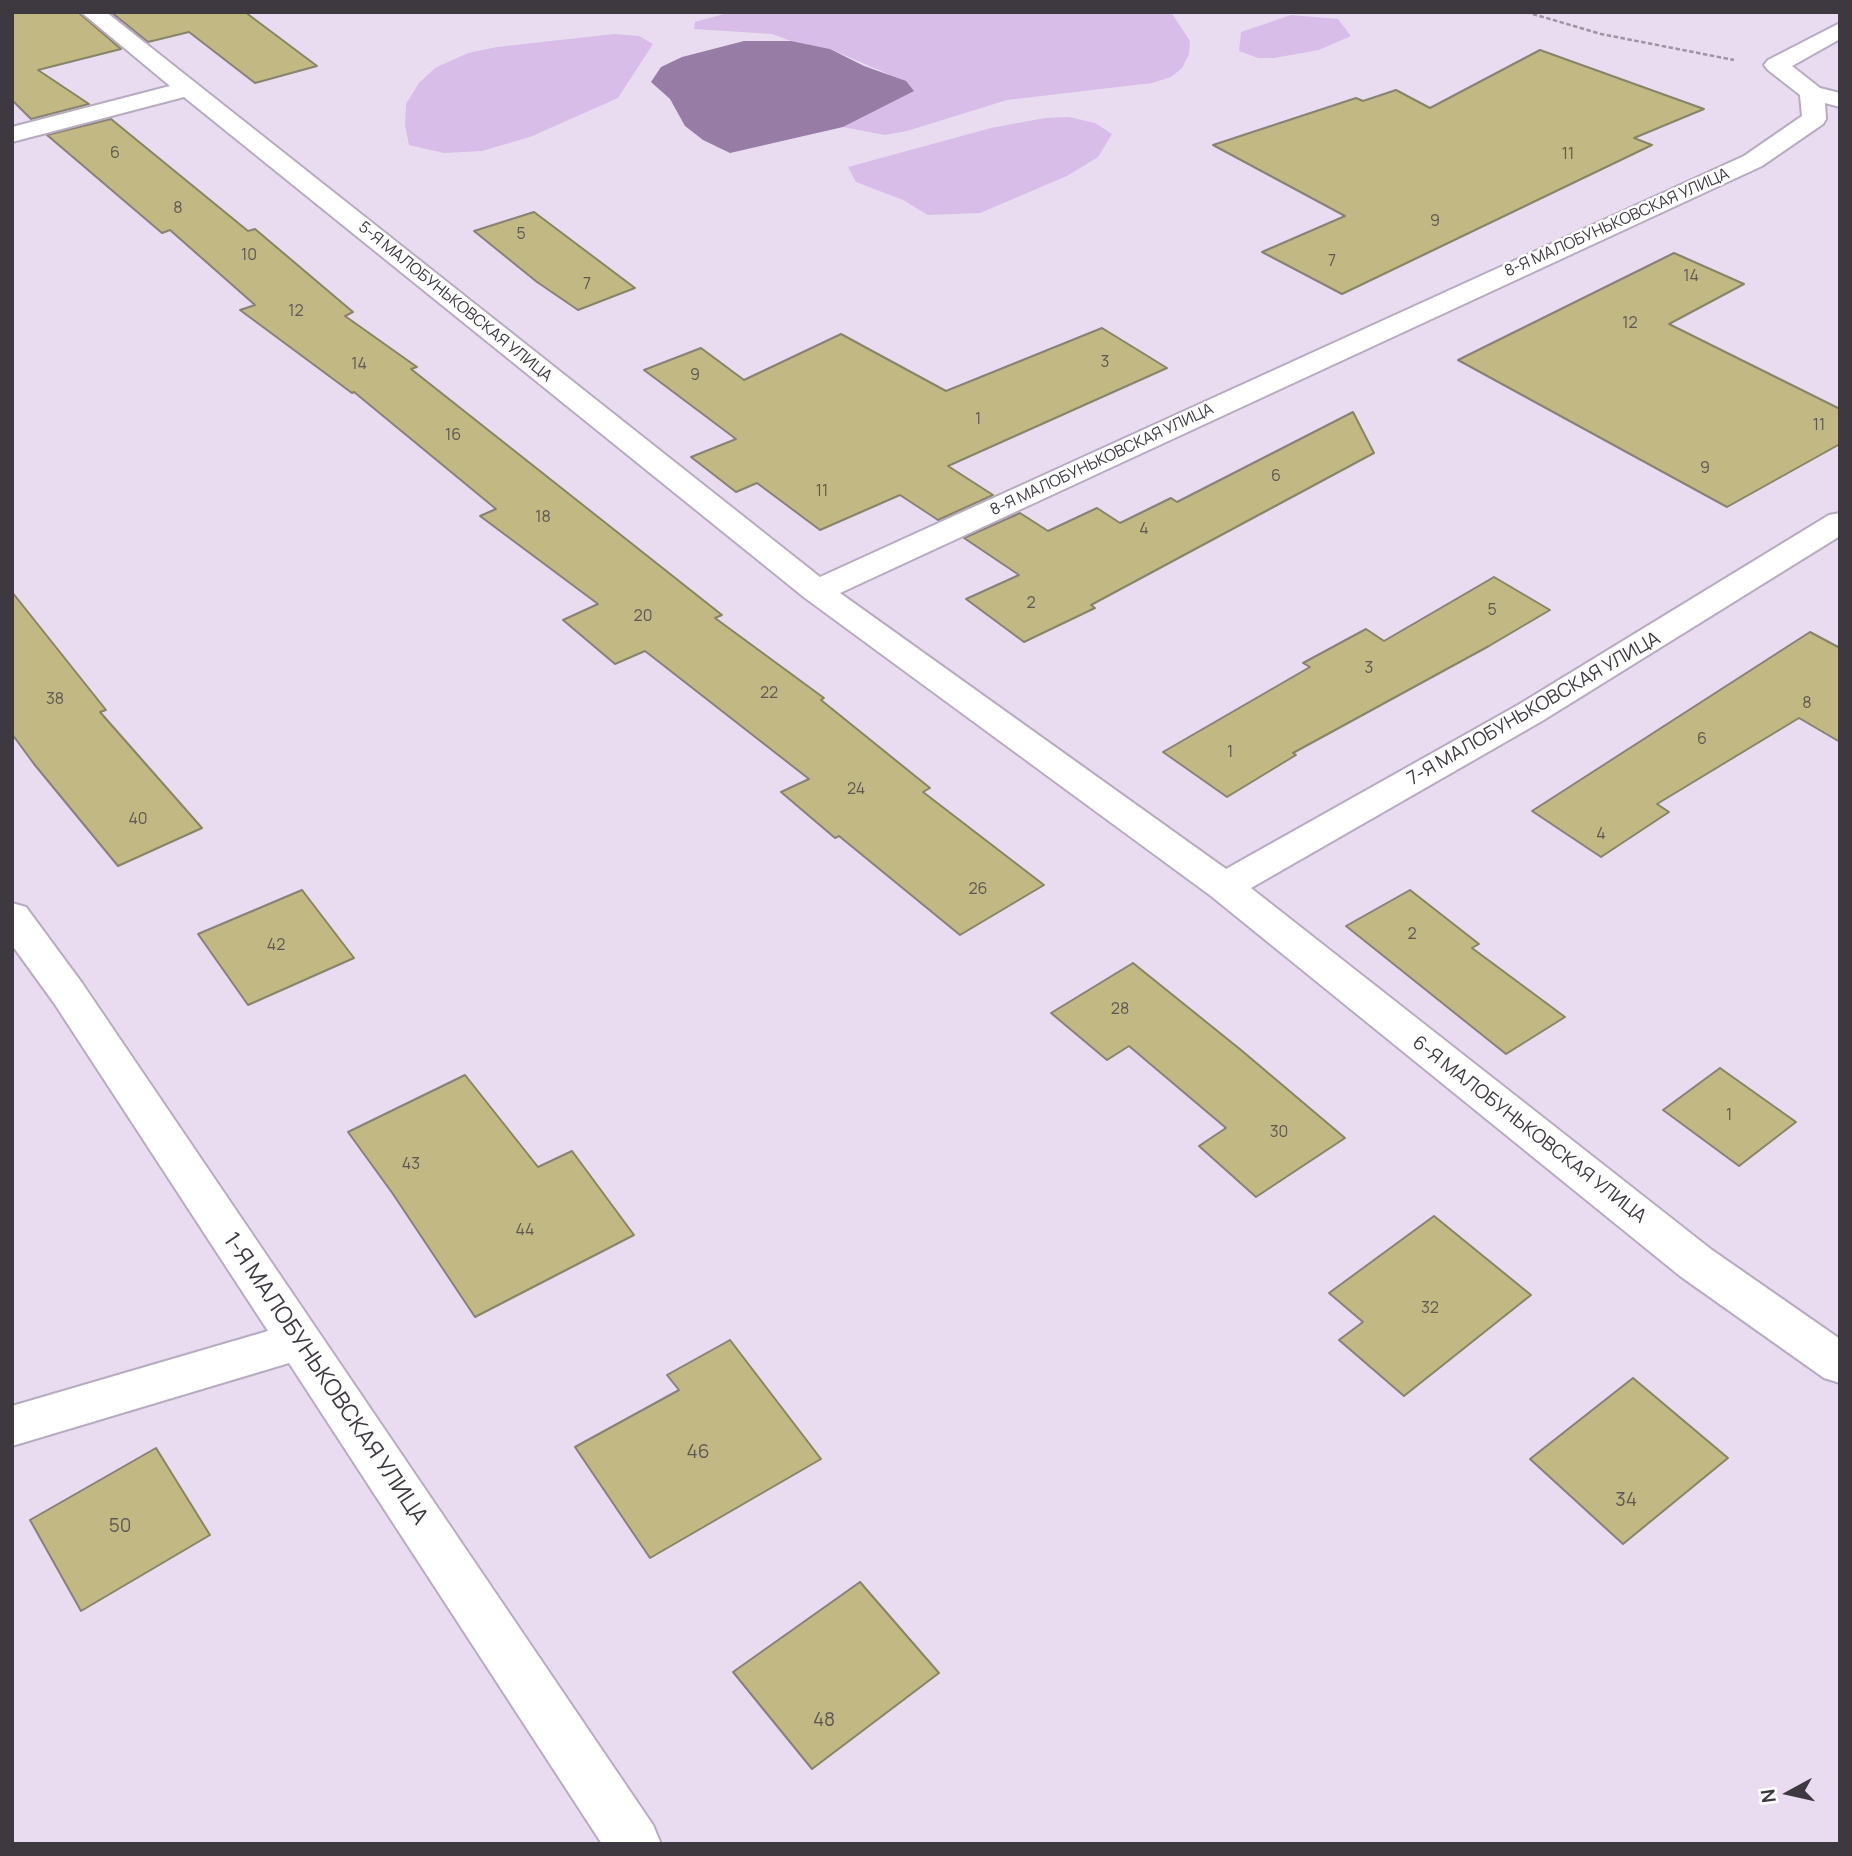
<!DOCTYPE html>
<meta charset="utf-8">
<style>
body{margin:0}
#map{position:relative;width:1852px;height:1856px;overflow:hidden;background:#e9dcf1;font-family:Manrope,sans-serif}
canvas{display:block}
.frame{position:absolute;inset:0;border:14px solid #3e3841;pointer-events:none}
.north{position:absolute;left:1754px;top:1758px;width:70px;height:70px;-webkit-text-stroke:5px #fff;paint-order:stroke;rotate:262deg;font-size:19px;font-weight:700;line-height:28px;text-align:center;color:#3e3841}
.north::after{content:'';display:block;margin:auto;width:24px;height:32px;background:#3e3841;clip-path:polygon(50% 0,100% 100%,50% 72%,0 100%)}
</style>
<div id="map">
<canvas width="1852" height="1856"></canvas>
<div class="frame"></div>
<div class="north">N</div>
</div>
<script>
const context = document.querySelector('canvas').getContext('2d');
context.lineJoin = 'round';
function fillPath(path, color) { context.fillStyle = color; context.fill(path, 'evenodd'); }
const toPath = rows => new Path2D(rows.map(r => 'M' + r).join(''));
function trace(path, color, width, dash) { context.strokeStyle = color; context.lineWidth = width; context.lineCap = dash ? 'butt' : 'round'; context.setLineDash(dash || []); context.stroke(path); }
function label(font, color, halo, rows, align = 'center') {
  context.font = font + ' Manrope,sans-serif'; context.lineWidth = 5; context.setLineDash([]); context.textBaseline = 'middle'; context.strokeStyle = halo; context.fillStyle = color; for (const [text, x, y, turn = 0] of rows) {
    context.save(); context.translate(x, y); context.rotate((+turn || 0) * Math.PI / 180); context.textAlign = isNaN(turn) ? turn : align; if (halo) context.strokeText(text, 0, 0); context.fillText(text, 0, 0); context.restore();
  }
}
const green = toPath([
 [731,12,1171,12,1190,41,1189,54,1182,68,1171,77,1152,83,1007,100,907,131,885,135,843,127,913,91,888,74,830,49,791,41,772,34,694,29,695,22],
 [1291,15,1338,19,1351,36,1319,50,1274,58,1258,58,1239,51,1241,32],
 [614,34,639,36,653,44,618,98,530,137,482,151,444,153,409,145,405,125,406,104,419,83,435,68,468,53,497,47],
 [1069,117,1095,123,1112,134,1098,157,1067,176,980,213,928,215,903,200,856,182,848,167,991,128,1045,118]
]);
const water = toPath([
 [744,41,791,41,830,49,864,66,906,81,914,91,843,127,730,153,703,140,685,126,670,99,651,82,661,67,682,57]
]);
const building = toPath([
 [12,12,78,12,121,49,38,70,89,104,31,119,12,100,12,12],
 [111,12,245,12,317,66,255,83,189,32,148,42,111,12],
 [1540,50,1704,109,1634,138,1652,145,1342,294,1262,252,1345,216,1213,145,1356,98,1363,101,1396,90,1430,108,1540,50],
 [111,119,248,231,255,229,353,312,345,316,417,367,411,369,722,615,715,618,824,698,821,700,930,788,923,792,1044,885,960,935,839,836,835,838,781,792,809,779,645,651,615,664,563,620,598,604,480,516,496,509,354,392,352,393,240,310,255,305,170,230,162,233,47,135,111,119],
 [534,212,635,288,578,310,537,282,474,231,534,212],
 [1674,253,1744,284,1669,324,1840,409,1840,444,1727,507,1458,360,1674,253],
 [1102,328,1167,368,948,466,993,495,938,520,900,495,820,530,757,483,736,492,691,457,736,439,644,370,701,348,744,380,841,334,946,391,1102,328],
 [1353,412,1374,453,1091,605,1095,608,1024,642,966,599,1019,575,964,538,1020,513,1048,531,1097,508,1120,523,1171,498,1177,502,1353,412],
 [1494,577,1550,610,1489,646,1293,753,1296,755,1227,797,1163,752,1310,667,1303,663,1366,629,1384,641,1494,577],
 [12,592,106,710,100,712,202,828,118,866,34,764,12,734,12,592],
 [1810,632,1840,648,1840,742,1799,718,1657,804,1669,812,1601,857,1532,811,1810,632],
 [302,890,354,958,248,1005,198,934,302,890],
 [1410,890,1479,944,1472,948,1565,1017,1506,1054,1346,926,1410,890],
 [1133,963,1241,1050,1345,1138,1256,1197,1199,1146,1226,1128,1129,1046,1107,1060,1051,1013,1133,963],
 [1720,1068,1796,1122,1739,1166,1663,1110,1720,1068],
 [465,1075,538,1167,572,1151,634,1235,475,1317,393,1194,348,1132,465,1075],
 [1434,1216,1531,1295,1404,1396,1339,1340,1363,1322,1329,1293,1434,1216],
 [730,1340,821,1459,650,1558,575,1447,679,1390,667,1375,730,1340],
 [1633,1378,1728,1458,1623,1544,1530,1459,1633,1378],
 [156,1448,210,1535,81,1611,30,1520,156,1448],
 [860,1582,939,1673,812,1769,733,1672,860,1582]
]);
const path = toPath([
 [1526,12,1601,34,1734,60]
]);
const street = toPath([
 [81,12,106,12,820,577,1744,156,1802,116,1800,95,1768,70,1764,65,1768,60,1840,23,1840,39,1792,66,1820,88,1840,93,1840,107,1825,103,1826,119,1823,124,1762,166,840,593,1226,869,1518,705,1829,515,1840,513,1840,536,1542,721,1251,888,1712,1250,1840,1339,1840,1383,1824,1378,1680,1276,1211,896,805,598,184,97,12,142,12,127,170,86,81,12],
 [12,903,26,907,82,983,653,1825,661,1844,602,1844,289,1363,12,1446,12,1406,268,1331,54,1003,12,945,12,903]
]);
const numberNames = [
 ["6",115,154],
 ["11",1568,155],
 ["8",178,209],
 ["9",1435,222],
 ["5",521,235],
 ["10",249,256],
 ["7",1332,262],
 ["14",1691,277],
 ["7",587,285],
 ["12",296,312],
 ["12",1630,324],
 ["3",1105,363],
 ["14",359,365],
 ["9",695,376],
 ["1",978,420],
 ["11",1819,426],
 ["16",453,436],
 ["9",1705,469],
 ["6",1276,477],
 ["11",822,492],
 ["18",543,518],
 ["4",1144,530],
 ["2",1031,604],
 ["5",1492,611],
 ["20",643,617],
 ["3",1369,669],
 ["22",769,694],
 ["38",55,700],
 ["8",1807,704],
 ["6",1702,740],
 ["1",1230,753],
 ["24",856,790],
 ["40",138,820],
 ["4",1601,835],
 ["26",978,890],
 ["2",1412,935],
 ["42",276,946],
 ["28",1120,1010],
 ["1",1729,1116],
 ["30",1279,1133],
 ["43",411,1165],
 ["44",525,1231],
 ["32",1430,1309]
];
const farStreetnames = [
 ["8-Я МАЛОБУНЬКОВСКАЯ УЛИЦА",1617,223,-24],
 ["5-Я МАЛОБУНЬКОВСКАЯ УЛИЦА",455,302,39],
 ["8-Я МАЛОБУНЬКОВСКАЯ УЛИЦА",1102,460,-25]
];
const streetNames = [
 ["7-Я МАЛОБУНЬКОВСКАЯ УЛИЦА",1534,709,-30],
 ["6-Я МАЛОБУНЬКОВСКАЯ УЛИЦА",1529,1130,38]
];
const nearNumbernames = [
 ["46",698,1453],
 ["34",1626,1501],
 ["50",120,1527],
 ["48",824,1721]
];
const nearStreetnames = [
 ["1-Я МАЛОБУНЬКОВСКАЯ УЛИЦА",325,1379,56]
];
fillPath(green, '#d8bde8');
fillPath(water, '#977ca6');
fillPath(building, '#c1b884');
trace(building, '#87836e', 2);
trace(street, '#b7abbf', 4);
trace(path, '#9d93a2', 2.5, [4.5, 2.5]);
fillPath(street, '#fff');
label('16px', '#5f5852', null, numberNames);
label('16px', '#3e3841', '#fff', farStreetnames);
label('19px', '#3e3841', '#fff', streetNames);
label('19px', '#5f5852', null, nearNumbernames);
label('23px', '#3e3841', '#fff', nearStreetnames);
</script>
